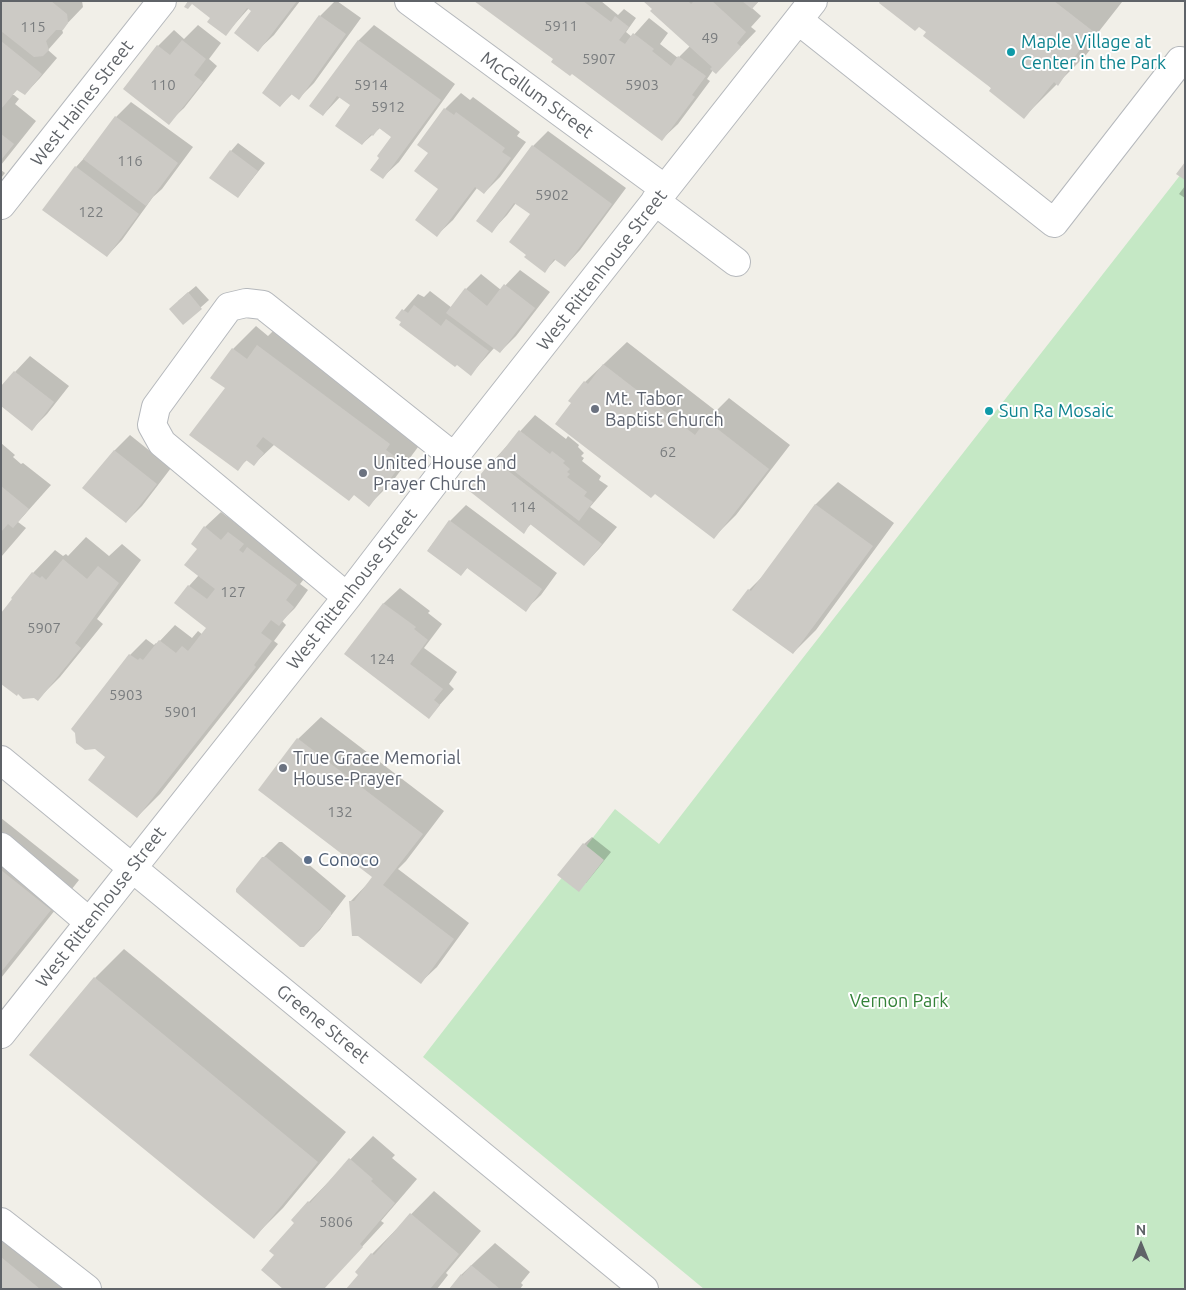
<!DOCTYPE html>
<style>
body{margin:0}
#map{position:relative;width:1186px;height:1290px;overflow:hidden;background:#f1efe8;font-family:Ubuntu,sans-serif}
canvas{display:block}
.frame{position:absolute;inset:0;border:2px solid #5f6368;pointer-events:none}
.north{position:absolute;left:1116px;top:1220px;width:50px;height:50px;-webkit-text-stroke:4px #fff;paint-order:stroke;rotate:0deg;font-size:14px;font-weight:700;line-height:20px;text-align:center;color:#5f6368}
.north::after{content:'';display:block;margin:auto;width:18px;height:22px;background:#5f6368;clip-path:polygon(50% 0,100% 100%,50% 72%,0 100%)}
</style>
<div id="map">
<canvas width="1186" height="1290"></canvas>
<div class="frame"></div>
<div class="north">N</div>
</div>
<script>
const context = document.querySelector('canvas').getContext('2d');
context.lineJoin = 'round';
function fillPath(path, color) { context.fillStyle = color; context.fill(path, 'evenodd'); }
const toPath = rows => new Path2D(rows.map(r => 'M' + r).join(''));
function trace(path, color, width, dash) { context.strokeStyle = color; context.lineWidth = width; context.lineCap = dash ? 'butt' : 'round'; context.setLineDash(dash || []); context.stroke(path); }
function label(font, color, halo, rows, align = 'center') {
  context.font = font + ' Ubuntu,sans-serif'; context.lineWidth = 4; context.setLineDash([]); context.textBaseline = 'middle'; context.strokeStyle = halo; context.fillStyle = color; for (const [text, x, y, turn = 0] of rows) {
    context.save(); context.translate(x, y); context.rotate((+turn || 0) * Math.PI / 180); context.textAlign = isNaN(turn) ? turn : align; if (halo) context.strokeText(text, 0, 0); context.fillText(text, 0, 0); context.restore();
  }
}
const green = toPath([
 [1185,169,1185,1289,704,1289,423,1057,615,809,659,844,788,677]
]);
const shadow = toPath([
 [1,1,82,1,83,7,62,29,63,33,48,50,57,58,40,78,25,94,22,85,11,95,14,95,19,99,15,104,36,121,1,165],
 [190,1,300,1,274,35,258,50,252,11,249,8,226,34,212,18],
 [335,1,337,1,361,18,314,83,299,98,292,94,280,106,264,93,320,16],
 [476,1,601,1,618,15,624,9,636,18,626,32,632,37,649,18,668,33,660,44,678,58,690,46,645,1,759,1,752,8,761,16,751,27,756,31,731,57,713,70,707,79,710,81,678,124,662,139],
 [882,1,1121,1,1122,2,1093,39,1096,42,1086,55,1024,117,928,32],
 [198,25,221,43,209,59,217,66,184,108,168,123,125,89,158,46,174,30,184,39],
 [374,25,455,84,399,162,383,177,393,136,380,128,362,144,351,105,340,97,323,115,359,40],
 [461,93,470,100,473,97,520,132,517,136,526,142,500,177,484,193,477,188,453,220,437,235,440,189,429,152,419,144,445,109],
 [131,102,193,147,162,189,153,197,122,240,107,256,76,167,86,156,116,117],
 [548,131,626,188,580,250,565,266,556,259,545,271,531,214,516,203,507,215,492,231,533,146],
 [238,143,265,163,238,197,231,151],
 [1,170,5,173,1,178],
 [1185,186,1185,198,1179,194],
 [520,270,550,292,516,336,500,352,495,347,471,374,397,318,418,294,424,297,430,291,452,308,466,289,481,274,501,290],
 [196,286,209,300,183,323,178,301],
 [281,323,424,439,392,482,369,505,354,494,275,444,254,464,247,460,237,469,226,388,233,349,256,326,268,336],
 [627,342,716,411,729,398,790,445,736,515,714,537,570,401,585,382],
 [30,356,69,386,47,414,32,429,15,372],
 [535,415,566,439,568,436,579,445,578,447,584,453,581,456,584,458,582,461,601,476,599,480,608,486,590,507,617,527,599,549,584,565,531,524,523,532,494,460],
 [130,435,171,468,142,506,126,522,114,451],
 [1,443,15,455,13,457,21,464,23,463,51,485,18,522,26,528,1,557],
 [838,482,894,523,816,630,793,653,749,590,765,574,815,505],
 [466,505,557,573,541,595,525,610,468,567,461,575,428,550,450,521],
 [221,512,237,524,244,517,312,569,300,584,308,590,295,608,282,621,286,625,274,641,278,644,160,794,137,817,107,757,72,729,130,655,146,639,154,645,156,643,157,644,175,625,192,638,198,631,203,635,208,628,189,586,199,575,198,549,205,527],
 [86,537,109,556,122,544,141,560,97,619,103,624,60,677,38,699,12,598,33,573,55,550,63,556,66,554,68,556],
 [400,588,430,611,428,613,442,624,424,648,457,672,449,684,454,689,429,717,346,654,384,603],
 [321,717,444,811,406,861,398,869,469,923,437,967,421,982,350,902,374,877,298,739],
 [1,818,79,880,1,978],
 [592,837,611,852,586,883,584,844],
 [279,842,282,842,346,896,320,930,304,946,263,858],
 [124,949,346,1132,283,1208,254,1237,95,978],
 [373,1136,395,1155,392,1158,417,1179,381,1221,384,1223,323,1289,276,1255,309,1202],
 [434,1191,481,1231,446,1273,448,1275,437,1289,348,1289,360,1275,372,1254],
 [1,1217,91,1289,1,1289],
 [495,1243,530,1272,521,1283,523,1285,520,1289,450,1289,461,1275]
]);
const building = toPath([
 [1,1,51,1,67,14,68,23,63,30,56,30,46,41,49,50,43,56,34,57,1,31],
 [188,1,297,1,258,52,234,33,251,11,247,8,226,36,207,22,210,18,192,4,188,9,184,7],
 [474,1,583,1,611,22,615,16,629,27,619,40,625,44,633,33,654,49,652,51,671,66,678,56,706,76,692,95,695,97,662,141,572,74,570,76,551,62,553,59],
 [643,1,688,1,691,4,694,1,712,1,746,32,737,43,741,47,716,74,710,69,712,67,650,11,652,9],
 [742,1,759,1,752,9],
 [880,1,1054,1,1094,32,1065,69,1068,71,1058,86,1054,82,1024,119,989,91,991,88,923,36,926,32,919,27,915,31,879,3],
 [319,15,346,34,299,100,291,94,280,107,262,93],
 [182,40,206,59,194,75,203,82,169,125,123,89,157,45,170,55],
 [358,40,441,100,383,179,370,170,379,158,377,156,391,137,379,128,373,136,371,134,362,145,335,126,350,105,337,96,323,116,309,106],
 [1,41,42,74,25,95,17,90,1,109],
 [444,108,454,115,456,112,505,148,502,152,511,158,484,194,475,187,437,237,415,220,438,189,414,171,428,153,417,145],
 [115,116,178,163,146,206,83,159],
 [1,134,14,144,1,160],
 [532,145,612,204,565,267,554,259,545,273,524,257,526,255,509,242,530,214,514,203,492,233,476,221],
 [230,150,258,171,238,198,209,178],
 [1185,162,1185,180,1176,174],
 [75,166,139,214,107,257,42,210],
 [504,284,535,308,500,353,446,313,465,288,487,306],
 [188,292,202,309,183,325,169,309],
 [414,305,441,326,446,319,489,351,471,376,457,365,455,367,399,325,401,322,395,318,402,309,408,313],
 [257,345,390,444,386,450,403,462,369,507,354,495,349,501,263,437,256,446,264,453,254,466,246,460,238,471,189,435,225,388,210,378,232,348,247,359],
 [603,364,695,435,706,420,769,469,714,539,655,494,651,498,555,424,571,403,568,401,584,381,588,384],
 [14,371,54,402,32,431,1,406,1,386],
 [519,430,550,454,552,451,565,461,563,463,570,469,567,472,570,474,567,477,587,492,584,496,593,502,579,521,497,458],
 [114,450,157,484,126,523,82,488],
 [493,459,602,544,584,566,530,524,524,534,468,490],
 [1,486,29,509,13,528,8,524,1,532],
 [815,504,873,546,793,654,732,610,748,589,751,591],
 [449,520,542,589,526,612,467,568,461,576,427,551],
 [204,526,221,540,228,532,244,544,239,550,243,553,247,547,297,585,286,600,294,607,279,626,271,620,261,633,272,641,254,665,256,667,137,818,88,780,105,757,95,749,85,750,76,743,75,733,71,729,129,654,138,660,140,658,143,660,159,640,176,653,182,646,188,651,206,628,174,603,188,585,207,599,215,589,184,565,197,549,191,544],
 [63,559,87,579,98,566,119,583,75,643,81,648,38,701,34,698,23,699,18,694,17,696,1,684,1,613,12,599,11,598,32,572,40,578,42,576,46,580],
 [383,603,416,627,414,629,428,640,410,664,443,689,434,700,440,705,429,719,344,654],
 [297,738,423,834,383,885,454,939,421,984,358,936,352,936,349,901,354,901,372,877,258,790],
 [583,843,604,860,579,892,557,875],
 [262,857,266,857,331,912,331,916,304,947,300,947,236,892,236,889],
 [1,870,51,910,1,972],
 [94,977,318,1162,254,1239,29,1055],
 [349,1158,373,1179,371,1181,395,1203,360,1244,363,1247,324,1289,283,1289,261,1270,274,1255,269,1251,294,1223,291,1220,308,1201,310,1203],
 [410,1213,459,1254,430,1289,346,1289,358,1275,355,1272,371,1253,374,1255],
 [1,1257,40,1289,1,1289],
 [471,1265,500,1289,449,1289,461,1274,462,1276]
]);
const minor = toPath([
 [409,1,665,189],
 [798,20,1054,223,1180,61],
 [655,201,736,262],
 [1,205,162,1],
 [347,597,162,443,152,425,156,407,229,307,246,303,263,305,454,457],
 [1,760,644,1289],
 [1,847,89,922],
 [1,1034,347,597,454,457,813,1],
 [1,1222,87,1289]
]);
const markers = [
 [1011,52,5,"#0f9aa8"],
 [595,409,5,"#6b7280"],
 [989,411,5,"#0f9aa8"],
 [363,473,5,"#6b7280"],
 [283,768,5,"#6b7280"],
 [308,860,5,"#5c6f8a"]
];
const numberNames = [
 ["5911",561,26],
 ["115",33,27],
 ["49",710,38],
 ["5907",599,59],
 ["110",163,85],
 ["5914",371,85],
 ["5903",642,85],
 ["5912",388,107],
 ["116",130,161],
 ["5902",552,195],
 ["122",91,212],
 ["62",668,452],
 ["114",523,507],
 ["127",233,592],
 ["5907",44,628],
 ["124",382,659],
 ["5903",126,695],
 ["5901",181,712],
 ["132",340,812],
 ["5806",336,1222]
];
const cultureNames = [
 ["Maple Village at",1021,42],
 ["Center in the Park",1021,63],
 ["Sun Ra Mosaic",999,411]
];
const streetNames = [
 ["McCallum Street",537,95,36],
 ["West Haines Street",82,103,-52],
 ["West Rittenhouse Street",602,270,-52],
 ["West Rittenhouse Street",352,589,-52],
 ["West Rittenhouse Street",101,907,-52],
 ["Greene Street",323,1024,39]
];
const worshipNames = [
 ["Mt. Tabor",605,399],
 ["Baptist Church",605,420],
 ["United House and",373,463],
 ["Prayer Church",373,484],
 ["True Grace Memorial",293,758],
 ["House-Prayer",293,779]
];
const serviceNames = [
 ["Conoco",318,860]
];
const parkNames = [
 ["Vernon Park",899,1001]
];
fillPath(green, '#c5e8c5');
fillPath(shadow, '#0003');
fillPath(building, '#cccac5');
trace(minor, '#b5b8bc', 30);
trace(minor, '#fff', 28);
for (const [x, y, r, color] of markers) { const dot = new Path2D(); dot.arc(x, y, r, 0, 2 * Math.PI); context.fillStyle = color; context.fill(dot); trace(dot, '#fff', 2); }
label('15px', '#7a7d7f', null, numberNames);
label('18px', '#0d838f', '#fff', cultureNames, 'left');
label('18px', '#5f6368', '#fff', streetNames);
label('18px', '#5b616d', '#fff', worshipNames, 'left');
label('18px', '#4e5e75', '#fff', serviceNames, 'left');
label('18px', '#348238', '#fff', parkNames);
</script>
